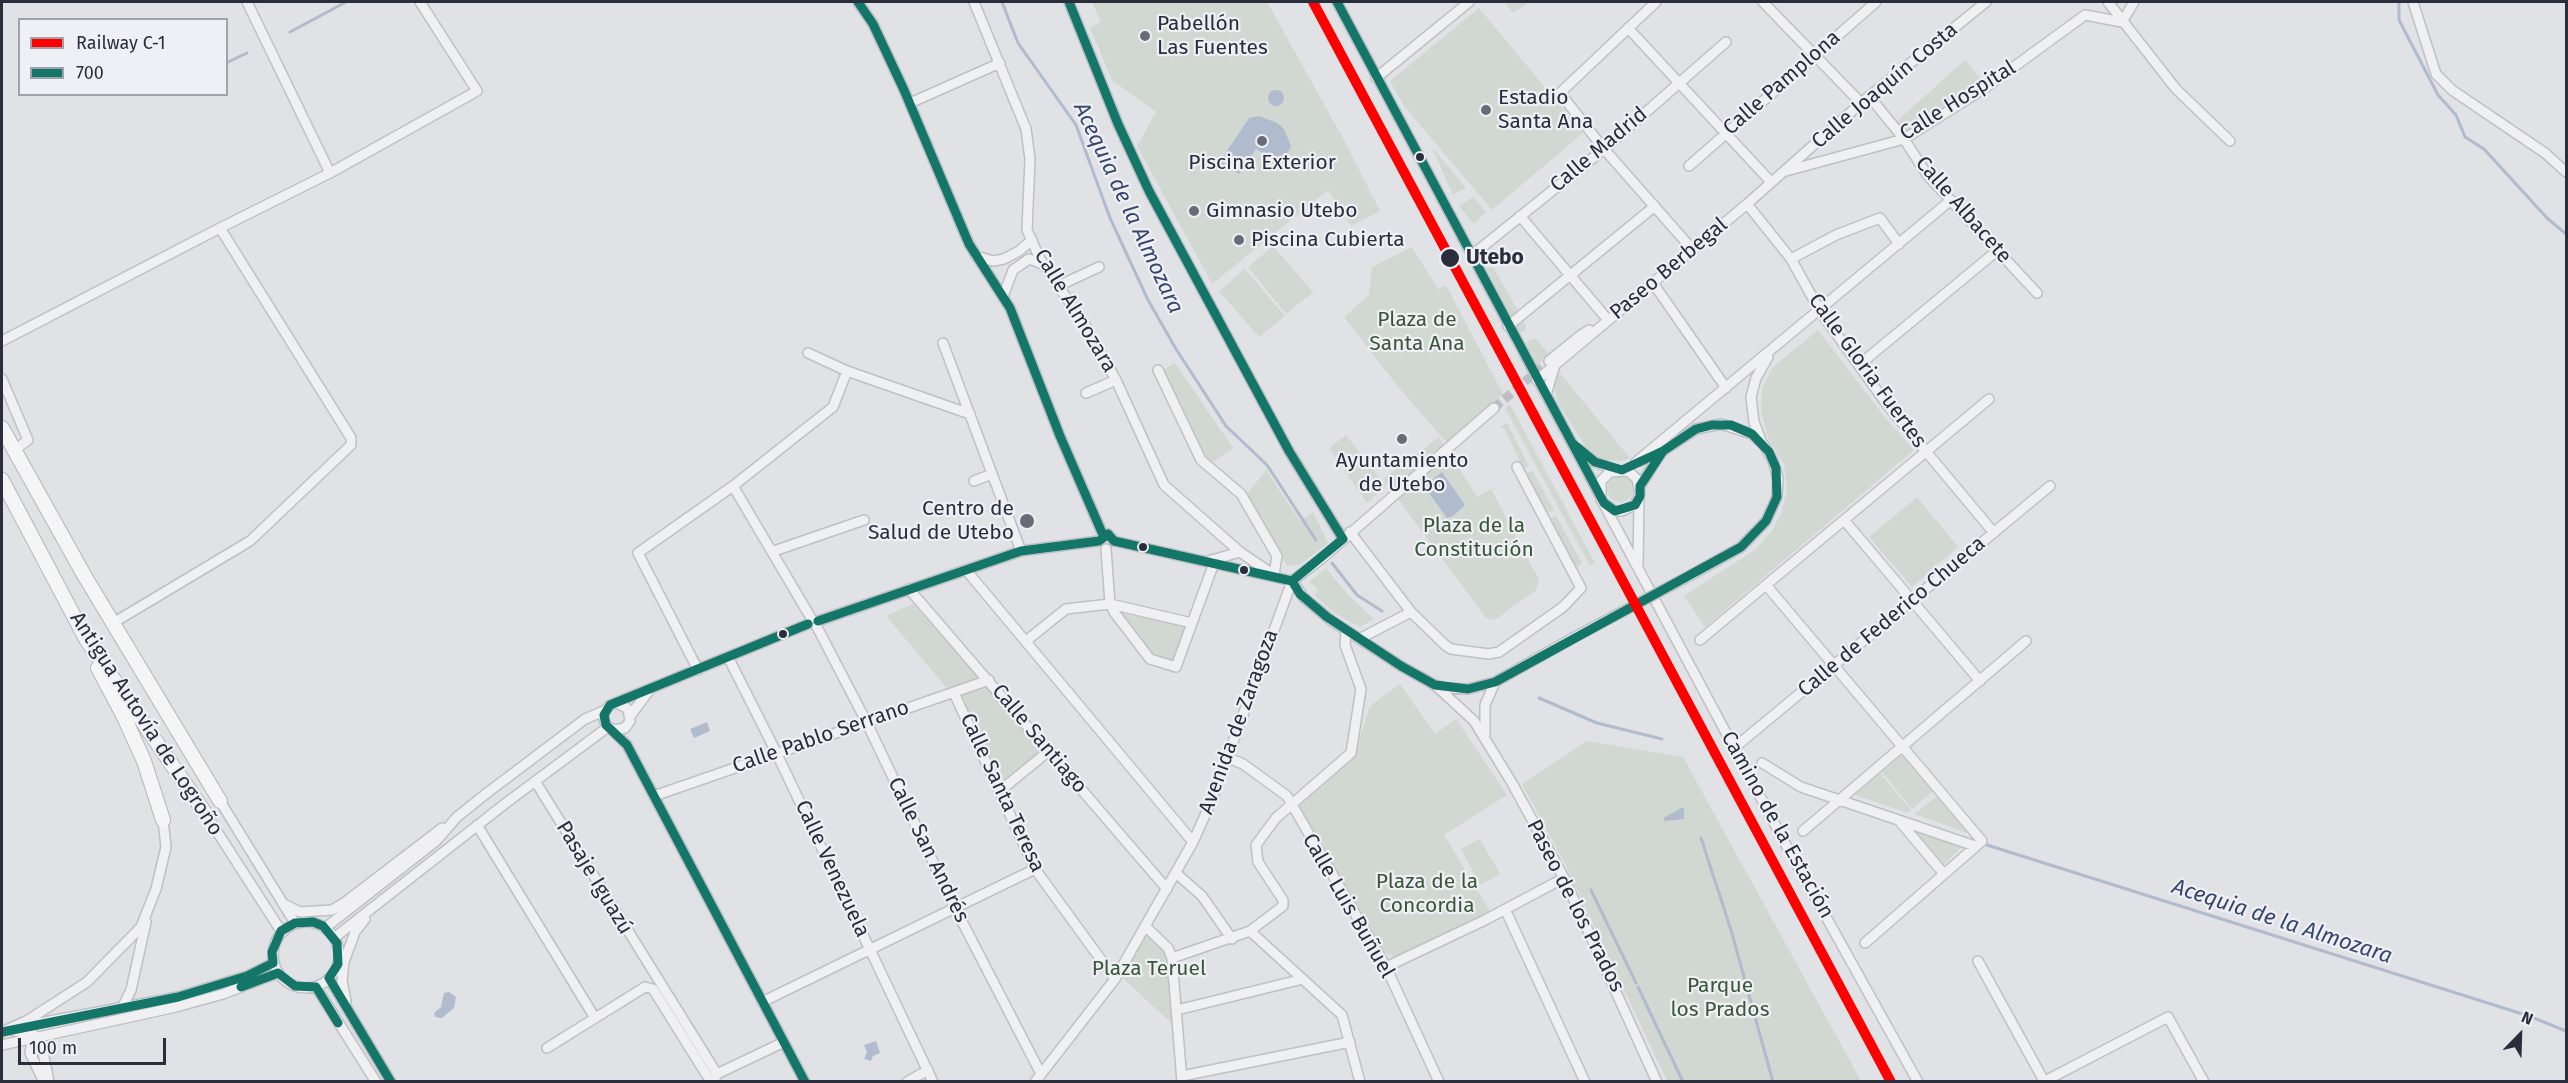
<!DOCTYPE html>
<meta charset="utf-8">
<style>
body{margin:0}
#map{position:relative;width:2568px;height:1083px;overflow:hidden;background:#e1e2e5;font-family:"Fira Sans",sans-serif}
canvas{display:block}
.frame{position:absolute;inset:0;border:3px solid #292d3c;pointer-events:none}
.legend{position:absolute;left:18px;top:18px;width:210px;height:78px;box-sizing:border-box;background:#eef0f5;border:2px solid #9fa2ab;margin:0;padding:8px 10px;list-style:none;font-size:18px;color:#292d3c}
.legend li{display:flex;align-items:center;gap:12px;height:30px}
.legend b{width:30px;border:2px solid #9fa2ab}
.north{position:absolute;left:2490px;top:1005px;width:60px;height:60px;-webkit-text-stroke:4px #eef0f5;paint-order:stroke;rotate:23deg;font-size:16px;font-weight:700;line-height:24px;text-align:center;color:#292d3c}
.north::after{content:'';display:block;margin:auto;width:21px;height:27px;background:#292d3c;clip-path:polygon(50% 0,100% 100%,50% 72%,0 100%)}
.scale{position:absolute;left:18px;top:1038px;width:148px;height:27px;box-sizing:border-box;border:3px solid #292d3c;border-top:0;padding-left:8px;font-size:18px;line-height:21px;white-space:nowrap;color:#292d3c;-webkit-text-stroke:4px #eef0f5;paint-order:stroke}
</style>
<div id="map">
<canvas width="2568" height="1083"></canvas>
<div class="frame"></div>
<ul class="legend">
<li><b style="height:8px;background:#f00"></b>Railway C-1</li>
<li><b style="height:8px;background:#147668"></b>700</li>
</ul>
<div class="north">N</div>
<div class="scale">100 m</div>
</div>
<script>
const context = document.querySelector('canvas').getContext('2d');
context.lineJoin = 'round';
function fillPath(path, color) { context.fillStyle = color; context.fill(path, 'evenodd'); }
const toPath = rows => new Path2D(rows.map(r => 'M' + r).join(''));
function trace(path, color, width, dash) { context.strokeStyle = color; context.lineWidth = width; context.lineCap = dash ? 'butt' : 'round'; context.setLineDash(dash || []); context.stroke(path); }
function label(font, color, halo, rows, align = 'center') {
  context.font = font + ' "Fira Sans",sans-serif'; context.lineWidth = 4.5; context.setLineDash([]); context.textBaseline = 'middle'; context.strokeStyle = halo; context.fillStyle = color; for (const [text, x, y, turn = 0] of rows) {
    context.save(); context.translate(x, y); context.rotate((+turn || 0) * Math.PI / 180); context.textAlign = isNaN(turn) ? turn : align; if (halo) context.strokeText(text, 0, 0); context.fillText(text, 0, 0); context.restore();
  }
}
const green = toPath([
 [1092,2,1267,2,1345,142,1380,211,1351,226,1328,190,1212,284,1137,146,1156,112,1112,80,1090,28,1101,22],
 [1504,2,1529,2,1513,13],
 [1479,8,1583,133,1492,210,1404,106,1390,81],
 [1965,60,1986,85,1906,132,1896,122],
 [1432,147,1466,188,1453,195],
 [1473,197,1486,212,1474,224,1459,206],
 [1273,246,1313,292,1286,314,1248,267],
 [1412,247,1438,289,1446,285,1503,394,1447,443,1400,389,1344,317,1369,295,1372,267],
 [1493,267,1526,325,1525,330,1520,333,1486,268],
 [1245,269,1285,316,1259,337,1219,291],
 [1818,330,1887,420,1914,450,1705,627,1684,596,1756,549,1771,532,1781,514,1787,490,1784,464,1769,440,1761,411,1762,389,1772,368],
 [1531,339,1536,339,1549,354,1537,365,1526,343],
 [1175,363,1233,448,1210,464,1203,458,1161,371],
 [1559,372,1630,458,1622,461,1602,460,1586,448,1557,401,1554,385],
 [1510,404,1595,563,1590,566,1505,408],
 [1507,423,1529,466,1523,469,1505,429,1500,427],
 [1346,435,1386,486,1367,503,1329,448],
 [1439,437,1477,497,1491,489,1539,580,1536,590,1495,620,1486,618,1383,479],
 [1266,470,1300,521,1313,512,1328,543,1301,564,1287,566,1246,496],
 [1532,470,1554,510,1546,514,1525,474],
 '1607 489a13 13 0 1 1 26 0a13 13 0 1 1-26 0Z',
 [1917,497,1958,547,1912,587,1869,537],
 [1556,516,1582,563,1576,568,1549,519],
 [1326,568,1348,595,1374,619,1360,627,1336,614,1314,595,1319,590,1309,582],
 [913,604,1041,749,1003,784,947,688,886,616],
 [1123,614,1188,627,1176,662,1153,654],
 [1400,684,1435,734,1456,719,1507,795,1444,835,1491,913,1405,956,1396,957,1382,952,1298,811,1299,806,1353,759,1370,706],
 [1587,741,1683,757,1861,1081,1667,1081,1565,864,1522,784],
 [1903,754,1933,791,1912,809,1882,772],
 [1880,773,1911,810,1908,813,1855,795],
 [1937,796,1967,833,1914,814],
 [1913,832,1962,847,1942,866],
 [1480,839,1500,874,1480,885,1461,849],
 [1146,927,1168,948,1178,1029,1118,974]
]);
const water = toPath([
 '1268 98a8 8 0 1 1 16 0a8 8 0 1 1-16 0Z',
 [1259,116,1277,123,1284,129,1291,146,1287,154,1274,159,1256,149,1239,174,1219,163,1249,118],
 [1442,472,1465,505,1453,516,1447,518,1424,486],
 [707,722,710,731,694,738,690,729],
 [1684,807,1684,819,1665,821,1663,818],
 [449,992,456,997,454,1008,442,1018,435,1017,434,1013,441,1007,444,993],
 [876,1041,880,1053,873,1056,871,1061,864,1059,867,1052,864,1045]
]);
const stream = toPath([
 [1002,2,1018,43,1076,125,1110,218,1148,300,1176,349,1226,426,1267,465,1316,540],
 [2399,2,2399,20,2438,95,2456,115,2465,137,2484,149,2547,218,2566,234],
 [290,32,346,2],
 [226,63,247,53],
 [1332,563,1357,595,1382,611],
 [1539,698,1597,723,1662,739],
 [1701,838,1731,930,1773,1082],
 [1987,845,2529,1016,2566,1031],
 [1591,890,1636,983],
 [1638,987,1683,1082]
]);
const minorTunnel = toPath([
 [1494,408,1549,361]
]);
const minor = toPath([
 [247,2,330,173],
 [858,2,873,24,904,90,969,244,1010,308,1060,436,1103,535],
 [974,2,1026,129,1030,159,1027,230,1040,259,1085,325,1116,380,1164,485,1240,552,1274,575],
 [1069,2,1118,124,1149,191,1289,451,1343,539],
 [1337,2,1599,494],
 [1656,2,1560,93,1604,149,1692,249],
 [1763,2,1861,103],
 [2108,2,2176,89,2230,141],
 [2413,2,2436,74,2452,90,2545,153,2566,172],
 [2122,22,2134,2],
 [1628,28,1771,182],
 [1376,78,1469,2],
 [1869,96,1904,139,1928,176,2037,293],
 [910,103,1000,63],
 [1689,166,1876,2],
 [1786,171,1904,139,1985,88,2085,15,2122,22],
 [1747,204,1791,259,1820,311,1888,406,1994,533],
 [1520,216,1608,320],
 [976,256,993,261,1004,259,1019,251,1032,240],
 [1471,256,1604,149,1726,42],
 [1791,259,1836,235,1880,218,1899,244],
 [1653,283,1726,388],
 [1058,286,1099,267],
 [1004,294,1013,270,1029,259,1043,264],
 [1508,326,1655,206],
 [2,341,220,228],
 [943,343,1021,551],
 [808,353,847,371,970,414],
 [1549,361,1581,335,1589,330,1591,331],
 [1859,365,1998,250],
 [1158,370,1201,460,1241,494,1277,556,1274,575],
 [2,379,28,440,13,451],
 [1537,380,1747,204,1861,103,1986,2],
 [1086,393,1116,380],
 [1546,395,1554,368],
 [1761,440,1754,422,1751,397,1756,378,1768,357],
 [1578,449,1595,462,1616,470],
 [1640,461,1663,451,1696,429,1721,424,1752,434,1764,445,1773,461,1778,478,1777,497,1766,521,1741,547,1693,574],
 [1636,462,1951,200],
 [974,481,992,474],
 [733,486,811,618],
 [1640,486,1661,453],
 [1604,503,1615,511,1622,511,1635,505,1640,493,1637,479,1628,471,1610,472,1601,481,1601,499,1786,845,1918,1082],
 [1844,520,1980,681],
 [1350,532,1411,612,1445,645,1451,649,1489,654,1499,652,1563,607,1581,588,1517,467],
 [1100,539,1108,534,1114,541,1292,581],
 [1106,549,1110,604,1114,612,1150,659,1176,667,1214,563],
 [774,551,864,520],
 [1208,561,1240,552],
 [1638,566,1639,499],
 [966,570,1193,842],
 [1292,581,1304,598,1332,621,1401,666,1435,685,1446,688,1468,689,1495,682,1573,638],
 [1766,585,1982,841,1865,943],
 [909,589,1167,889],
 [818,621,1021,551,1099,541],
 [113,623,250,541,351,445,351,438,220,228,330,173,477,91,420,2],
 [817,627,866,721,954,906,1041,1074],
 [1359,639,1411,612],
 [1700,640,1989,399],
 [1026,641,1066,609,1110,604,1192,623],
 [728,657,776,752,933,1082],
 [698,670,638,553,733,486,833,407,847,371],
 [1435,685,1474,721,1512,783,1564,878,1657,1082],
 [954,693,1035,869,1115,979],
 [619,704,628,709,630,721,625,728,614,730,606,725,604,719,604,712,610,705,808,624],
 [631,715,648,692],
 [611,729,627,745,805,1082],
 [1485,735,1485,705,1495,682],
 [1734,748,2050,486],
 [1226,757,1243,764,1287,796,1386,967,1439,1082],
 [1762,763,1801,787,1975,846],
 [535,781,717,1074],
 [1001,790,1050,750],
 [654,796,989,680],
 [220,801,295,923],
 [205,813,281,931],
 [1901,823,1944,874],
 [477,825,595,1018],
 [1803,831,2026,641],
 [1176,873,1202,896,1232,939],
 [284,904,300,912,332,910,344,903,442,828],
 [1505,909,1585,1082],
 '273 955a33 33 0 1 1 66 0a33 33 0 1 1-66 0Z',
 [1146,927,1168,948,1172,958,1182,1082],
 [325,928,436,841,457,817,487,793,585,719,606,710],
 [1250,931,1342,1015,1360,1082],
 [334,938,506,803,608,727],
 [1172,958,1250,931,1283,906,1283,900,1258,862,1256,845,1276,818,1351,753,1361,689,1345,645,1346,631],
 [1978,961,2044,1081],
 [1386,967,1485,920,1564,878],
 [329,978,391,1082],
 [316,987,376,1082],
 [346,1001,342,981,344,962,355,932,365,919],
 [762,1002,1035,869],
 [122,1008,131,990,146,922],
 [1177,1010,1303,979],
 [23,1026,178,997,247,976,273,963],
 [8,1029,33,1036,43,1052,49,1082],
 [2,1032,28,1020,87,982,141,927,156,889,166,847,163,820],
 [33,1034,30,1053,44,1082],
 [2,1045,176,1007,223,994,278,973],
 [547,1048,645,987,653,989,711,1082],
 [1182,1076,1350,1042],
 [715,1078,717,1074,784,1042],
 [907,1082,928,1070],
 [1035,1082,1115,979,1193,842,1211,802,1292,581,1320,560,1494,408],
 [2043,1082,2168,1017,2204,1082]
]);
const highway = toPath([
 [2,428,84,575,220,801],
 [2,480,86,639,205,813],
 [98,668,124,717,144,761,163,820]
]);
const minorBridge = toPath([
 [1573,638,1693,574]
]);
const bus1 = toPath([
 [858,2,873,24,904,90,969,244,1010,308,1060,436,1103,535],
 [1069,2,1118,124,1149,191,1289,451,1343,539,1292,581],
 [1337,2,1604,503,1615,511,1635,505,1640,496,1640,486,1663,451],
 [1099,541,1108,534,1114,541,1292,581],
 [1292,581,1300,594,1327,617,1401,666,1435,685,1468,689,1495,682,1741,547,1766,521,1777,497,1776,468,1769,452,1752,434,1731,425,1712,425,1696,429,1663,451,1622,470,1595,462,1572,443],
 [818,621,1021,551,1099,541],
 [241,987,278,973,295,986,316,987,338,1023],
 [2,1032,178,997,247,976,273,963,272,952,281,931,295,923,313,922,323,926,337,943,338,964,329,978,391,1082],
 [805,1082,627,745,606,725,604,715,610,705,808,624]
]);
const rail1 = toPath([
 [1313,2,1891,1082]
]);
const markers = [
 [1145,36,6,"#696c77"],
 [1486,110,6,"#696c77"],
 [1262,141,6,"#696c77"],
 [1420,157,5,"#292d3c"],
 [1194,211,6,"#696c77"],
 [1239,240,6,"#696c77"],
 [1450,258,10,"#292d3c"],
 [1402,439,6,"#696c77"],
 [1027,521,8,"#696c77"],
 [1143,547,5,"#292d3c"],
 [1244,570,5,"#292d3c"],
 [783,634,5,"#292d3c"]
];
const poiNames = [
 ["Pabellón",1157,24],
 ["Las Fuentes",1157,48],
 ["Estadio",1498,98],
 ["Santa Ana",1498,122],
 ["Piscina Exterior",1262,163,"center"],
 ["Gimnasio Utebo",1206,211],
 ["Piscina Cubierta",1251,240],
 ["Ayuntamiento",1402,461,"center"],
 ["de Utebo",1402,485,"center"],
 ["Centro de",1014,509,"right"],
 ["Salud de Utebo",1014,533,"right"]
];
const streetNames = [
 ["Calle Pamplona",1782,83,-41],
 ["Calle Joaquín Costa",1885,86,-40],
 ["Calle Hospital",1958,101,-32],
 ["Calle Madrid",1599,150,-40],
 ["Calle Albacete",1963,210,49],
 ["Paseo Berbegal",1669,269,-40],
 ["Calle Almozara",1075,311,59],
 ["Calle Gloria Fuertes",1867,371,54],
 ["Calle de Federico Chueca",1892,617,-40],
 ["Avenida de Zaragoza",1239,722,-70],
 ["Antigua Autovía de Logroño",146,724,57],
 ["Calle Pablo Serrano",821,737,-19],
 ["Calle Santiago",1039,739,50],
 ["Calle Santa Teresa",1002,793,65],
 ["Camino de la Estación",1777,825,61],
 ["Calle San Andrés",928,850,64],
 ["Calle Venezuela",832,869,65],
 ["Pasaje Iguazú",594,878,59],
 ["Calle Luis Buñuel",1348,906,60],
 ["Paseo de los Prados",1575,906,63]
];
const stopNames = [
 ["Utebo",1466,258]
];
const parkNames = [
 ["Plaza de",1417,320],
 ["Santa Ana",1417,344],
 ["Plaza de la",1474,526],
 ["Constitución",1474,550],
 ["Plaza de la",1427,882],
 ["Concordia",1427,906],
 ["Plaza Teruel",1149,969],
 ["Parque",1720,986],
 ["los Prados",1720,1010]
];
const waterNames = [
 ["Acequia de la Almozara",1128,208,65],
 ["Acequia de la Almozara",2282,922,18]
];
fillPath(green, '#d0d8d1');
fillPath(water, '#b1bbce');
trace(stream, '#b1bbce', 3);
trace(minorTunnel, '#bcbec3', 9, [9, 4.5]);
trace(minor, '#bfc0c3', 12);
trace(highway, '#b3b5ba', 16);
trace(minor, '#f0f0f2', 9);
trace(highway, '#f5f5f6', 14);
trace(minorBridge, '#bfc0c3', 12, []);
trace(minorBridge, '#f0f0f2', 9);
trace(bus1, '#147668', 9);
trace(rail1, '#f00', 10);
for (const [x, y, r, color] of markers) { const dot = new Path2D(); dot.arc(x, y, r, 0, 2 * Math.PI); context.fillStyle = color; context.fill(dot); trace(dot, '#eef0f5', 2); }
label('21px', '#292d3c', '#eef0f5', poiNames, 'left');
label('21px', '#292d3c', '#eef0f5', streetNames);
label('bold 21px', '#292d3c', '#eef0f5', stopNames, 'left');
label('21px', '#395738', '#eef0f5', parkNames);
label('italic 22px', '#37476c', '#eef0f5', waterNames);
</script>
